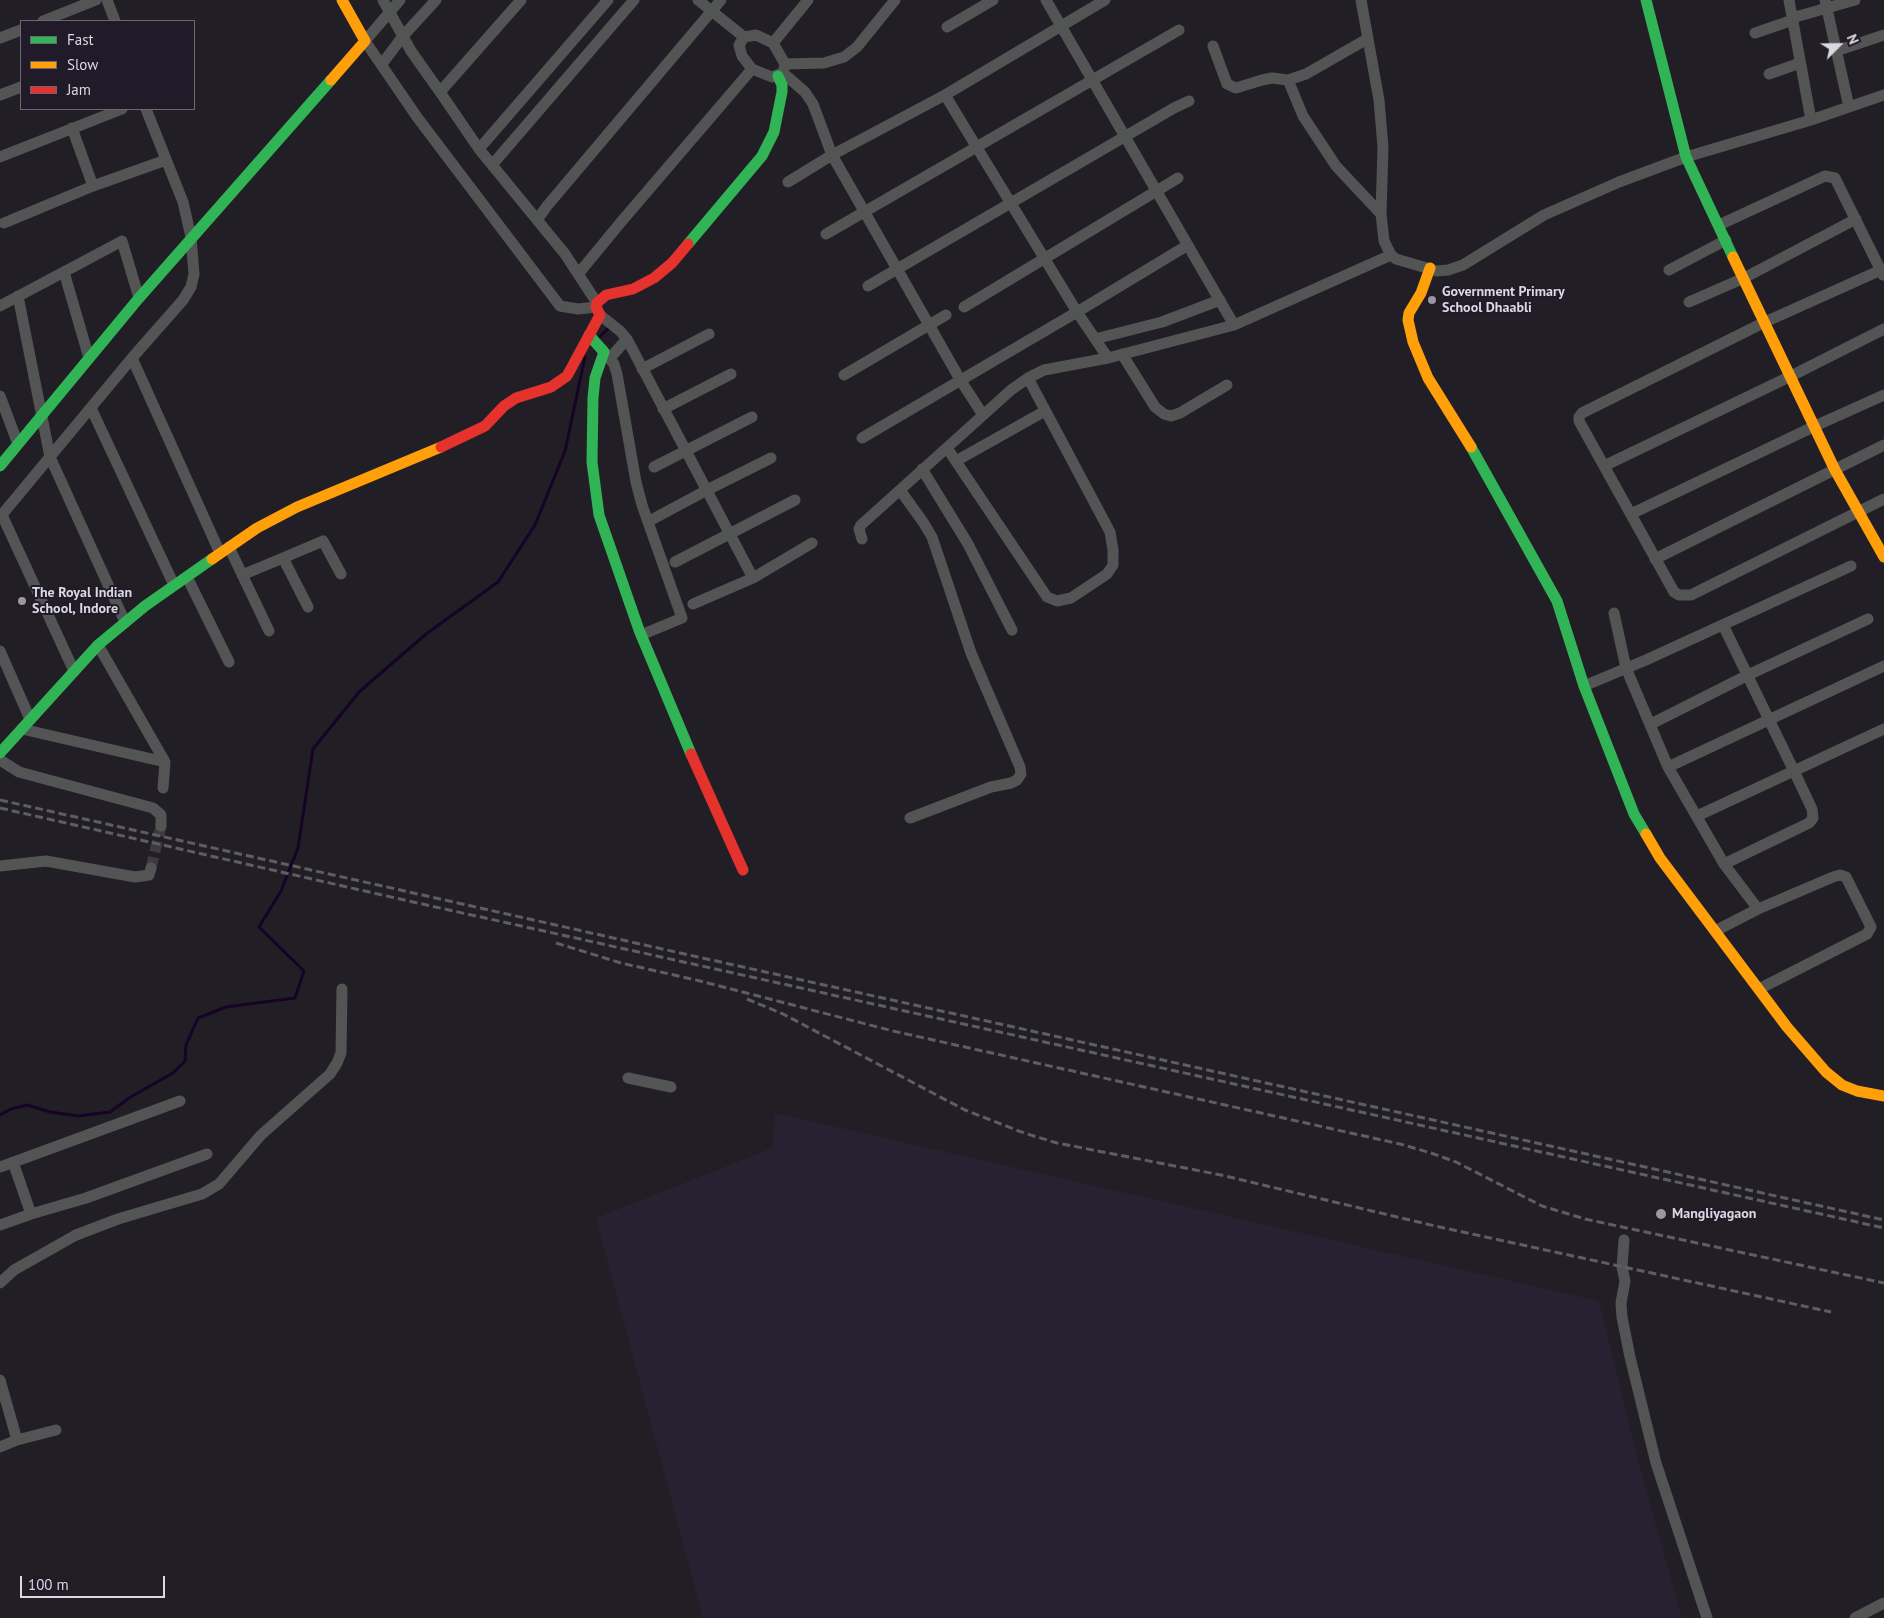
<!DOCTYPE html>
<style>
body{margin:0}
#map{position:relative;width:1884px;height:1618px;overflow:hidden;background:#221e26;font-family:"PT Sans",sans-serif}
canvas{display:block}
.legend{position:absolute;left:20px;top:20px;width:175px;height:90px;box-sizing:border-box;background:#211b29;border:1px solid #6c6773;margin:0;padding:6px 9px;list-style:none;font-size:15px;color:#dcd8e2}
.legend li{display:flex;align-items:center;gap:10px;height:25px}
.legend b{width:25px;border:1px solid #6c6773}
.north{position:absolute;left:1814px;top:20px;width:50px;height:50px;-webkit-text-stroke:4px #211b29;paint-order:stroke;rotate:67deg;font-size:14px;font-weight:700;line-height:20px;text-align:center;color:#dcd8e2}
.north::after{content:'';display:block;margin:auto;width:18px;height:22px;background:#dcd8e2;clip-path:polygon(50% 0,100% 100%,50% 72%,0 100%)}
.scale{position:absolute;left:20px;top:1576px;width:145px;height:22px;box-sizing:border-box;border:2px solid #dcd8e2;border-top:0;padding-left:6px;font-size:15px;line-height:18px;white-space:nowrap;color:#dcd8e2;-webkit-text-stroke:4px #211b29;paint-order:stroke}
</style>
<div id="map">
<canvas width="1884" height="1618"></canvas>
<ul class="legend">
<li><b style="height:6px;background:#30b455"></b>Fast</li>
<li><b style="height:6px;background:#ff9f0a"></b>Slow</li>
<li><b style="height:6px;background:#e5322d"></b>Jam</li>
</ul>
<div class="north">N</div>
<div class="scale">100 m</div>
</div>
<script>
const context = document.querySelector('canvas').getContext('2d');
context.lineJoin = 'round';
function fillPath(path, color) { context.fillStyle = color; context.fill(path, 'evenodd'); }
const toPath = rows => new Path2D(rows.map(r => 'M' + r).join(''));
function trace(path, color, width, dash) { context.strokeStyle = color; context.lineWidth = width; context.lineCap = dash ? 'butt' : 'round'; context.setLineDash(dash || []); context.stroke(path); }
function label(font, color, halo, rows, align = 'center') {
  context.font = font + ' "PT Sans",sans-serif'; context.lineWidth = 4; context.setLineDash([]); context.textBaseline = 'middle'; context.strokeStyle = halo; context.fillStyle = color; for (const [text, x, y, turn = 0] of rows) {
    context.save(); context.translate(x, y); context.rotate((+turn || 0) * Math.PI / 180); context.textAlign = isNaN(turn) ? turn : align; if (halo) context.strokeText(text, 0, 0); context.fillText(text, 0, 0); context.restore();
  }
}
const built = toPath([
 [775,1113,1599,1301,1638,1461,1682,1618,703,1618,596,1218,772,1148]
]);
const stream = toPath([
 [598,338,610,327],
 [0,1115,11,1109,27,1105,50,1112,78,1116,110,1112,129,1098,173,1073,185,1061,186,1045,198,1018,226,1007,295,998,304,971,259,927,281,891,298,848,313,749,359,692,426,634,498,582,535,525,565,451,585,357]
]);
const streetTunnel = toPath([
 [151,868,161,826]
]);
const street = toPath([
 [107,0,115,21],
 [383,0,411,51,440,92],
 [400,0,365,41,417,117,560,306,578,309,596,307],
 [521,0,440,92,479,149,565,254,597,303],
 [698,0,744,37,756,35,773,43,785,64,783,73,772,77,752,69,742,56,739,45,744,37],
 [1046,0,1234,325,1391,255],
 [1361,0,1379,100,1383,147,1381,214,1384,241,1391,255,1396,259,1437,271,1448,270,1463,265,1544,215,1619,182,1686,157,1811,120,1884,95],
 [1789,0,1811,120],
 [1825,0,1849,107],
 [1792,18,1855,0],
 [43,21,96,0],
 [947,27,993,0],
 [1755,33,1793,20],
 [0,38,21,30],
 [773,43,808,0],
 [1213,46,1227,84,1236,88,1262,80,1272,78,1288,80,1306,74,1367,39],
 [1836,51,1884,35],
 [382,64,403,36,436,0],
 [785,64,824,63,844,57,857,47,895,0],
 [783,73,805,92,813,104,832,155,961,381,983,415],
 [1769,74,1800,63],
 [1288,80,1303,116,1336,166,1381,214],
 [0,95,21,87],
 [945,95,1077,312,1108,358,1234,325],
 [72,128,93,186],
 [479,149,608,0],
 [0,157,122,109],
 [492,165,634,0],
 [788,182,832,155,945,95,1105,0],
 [537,220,547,206,721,0],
 [4,223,93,186,166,160],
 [1719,225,1825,176,1835,178,1883,275],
 [826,234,1179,30],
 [1669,270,1726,240],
 [1881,270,1765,322,1582,413,1579,417,1579,421,1674,592,1679,595,1691,595,1884,499],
 [64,272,89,358],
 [579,273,621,222,752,69],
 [868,286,1174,108,1189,101],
 [18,296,50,457,125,622],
 [1689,302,1744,278,1856,219],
 [0,306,122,241,139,298],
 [964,307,1178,178],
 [600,315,620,331,627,339,753,578,812,543],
 [1095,339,1162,322,1220,300],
 [604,352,614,364,617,374,636,482,642,505,682,618,641,635],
 [1122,354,1155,407,1164,414,1171,416,1180,413,1227,385],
 [132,358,220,553],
 [610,358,627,339],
 [642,369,709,334],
 [844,375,946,315],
 [0,396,18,444],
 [91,408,174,585],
 [663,409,731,374],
 [862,438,1077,312,1188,245],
 [947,448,1047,597,1057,601,1071,598,1107,574,1113,565,1113,550,1110,532,1028,378],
 [956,461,1045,411],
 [1604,466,1791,376,1884,329],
 [654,467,752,417],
 [922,469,968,544,1012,630],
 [900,490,923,522,932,537,971,653,1020,767,1021,774,1017,780,1011,783,991,787,910,818],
 [1631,514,1815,426,1884,395],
 [2,515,74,671],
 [0,517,132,358,183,300,191,287,194,274,191,237,183,202,146,109],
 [653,519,707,490,771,458],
 [862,539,859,529,861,525,1011,390,1028,378,1044,370,1108,358],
 [229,547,269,631],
 [283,558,323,541,341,574],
 [1655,559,1884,445],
 [675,562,795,500],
 [242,575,283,558,308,607],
 [187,577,229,662],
 [693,604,753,578],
 [1614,613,1626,668,1668,767,1724,864,1758,909],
 [1723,625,1794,771,1812,809,1813,818,1809,823,1724,864],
 [98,645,165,762,163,788],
 [0,651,30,719],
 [1584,686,1646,660,1851,566],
 [1651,724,1748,675,1868,619],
 [22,729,165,762],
 [0,760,19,772,153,808,161,815,161,826],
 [1668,767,1884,666],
 [1697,816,1884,729],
 [0,866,46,861,135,877,149,875,151,868],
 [1715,931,1758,909,1833,877,1840,875,1846,877,1871,927,1867,934,1759,989],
 [628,1078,671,1087],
 [13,1162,31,1214,86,1198,207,1154],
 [0,1167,180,1101],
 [0,1225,31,1214],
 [1624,1240,1622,1267,1625,1281,1621,1303,1622,1317,1630,1357,1656,1463,1707,1618],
 [0,1283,14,1270,76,1235,118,1219,202,1194,219,1184,261,1135,330,1074,337,1063,341,1053,342,989],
 [0,1380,17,1440],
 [0,1447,17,1440,56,1430],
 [1855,1618,1884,1603]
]);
const fast = toPath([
 [1646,0,1686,157,1733,257],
 [688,244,762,156,774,132,782,92,782,85,778,76],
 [589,335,604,352,595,378,593,398,592,462,599,515,639,630,691,754],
 [1471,447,1557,601,1584,686,1634,814,1646,834],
 [0,466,139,298,331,80],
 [0,753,98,645,145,606,212,559]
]);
const slow = toPath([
 [331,80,365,41,342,0],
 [1733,257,1835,470,1884,557],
 [1430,268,1421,293,1409,313,1408,320,1413,342,1428,378,1471,447],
 [212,559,257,528,297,507,441,447],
 [1646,834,1660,858,1787,1027,1826,1072,1842,1085,1857,1091,1884,1096]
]);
const jam = toPath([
 [441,447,485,426,504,406,516,398,551,387,567,376,600,315,596,307,597,303,606,295,633,289,654,278,672,263,688,244],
 [691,754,743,870]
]);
const rail = toPath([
 [0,800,698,957,1884,1220],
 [0,808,413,902,1884,1228],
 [556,943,621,963,700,981,893,1031,1400,1144,1431,1153,1456,1162,1542,1206,1585,1219,1884,1283],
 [747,999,783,1014,965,1110,1024,1133,1057,1143,1221,1175,1435,1226,1831,1312]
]);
const markers = [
 [1432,300,5,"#9b97a0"],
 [22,601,5,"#9b97a0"],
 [1661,1214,6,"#9b97a0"]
];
const poiNames = [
 ["Government Primary",1442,292],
 ["School Dhaabli",1442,308],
 ["The Royal Indian",32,593],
 ["School, Indore",32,609],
 ["Mangliyagaon",1672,1214]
];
fillPath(built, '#282132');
trace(stream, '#150426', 3);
trace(streetTunnel, '#3e3a42', 11, [11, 5.5]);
trace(street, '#535555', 11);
trace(fast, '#30b455', 11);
trace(slow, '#ff9f0a', 11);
trace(jam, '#e5322d', 11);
trace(rail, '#5e5e62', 3, [8, 4]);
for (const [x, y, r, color] of markers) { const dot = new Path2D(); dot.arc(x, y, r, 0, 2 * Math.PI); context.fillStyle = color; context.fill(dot); trace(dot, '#211b29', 2); }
label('bold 14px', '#dcd8e2', '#211b29', poiNames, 'left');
</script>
